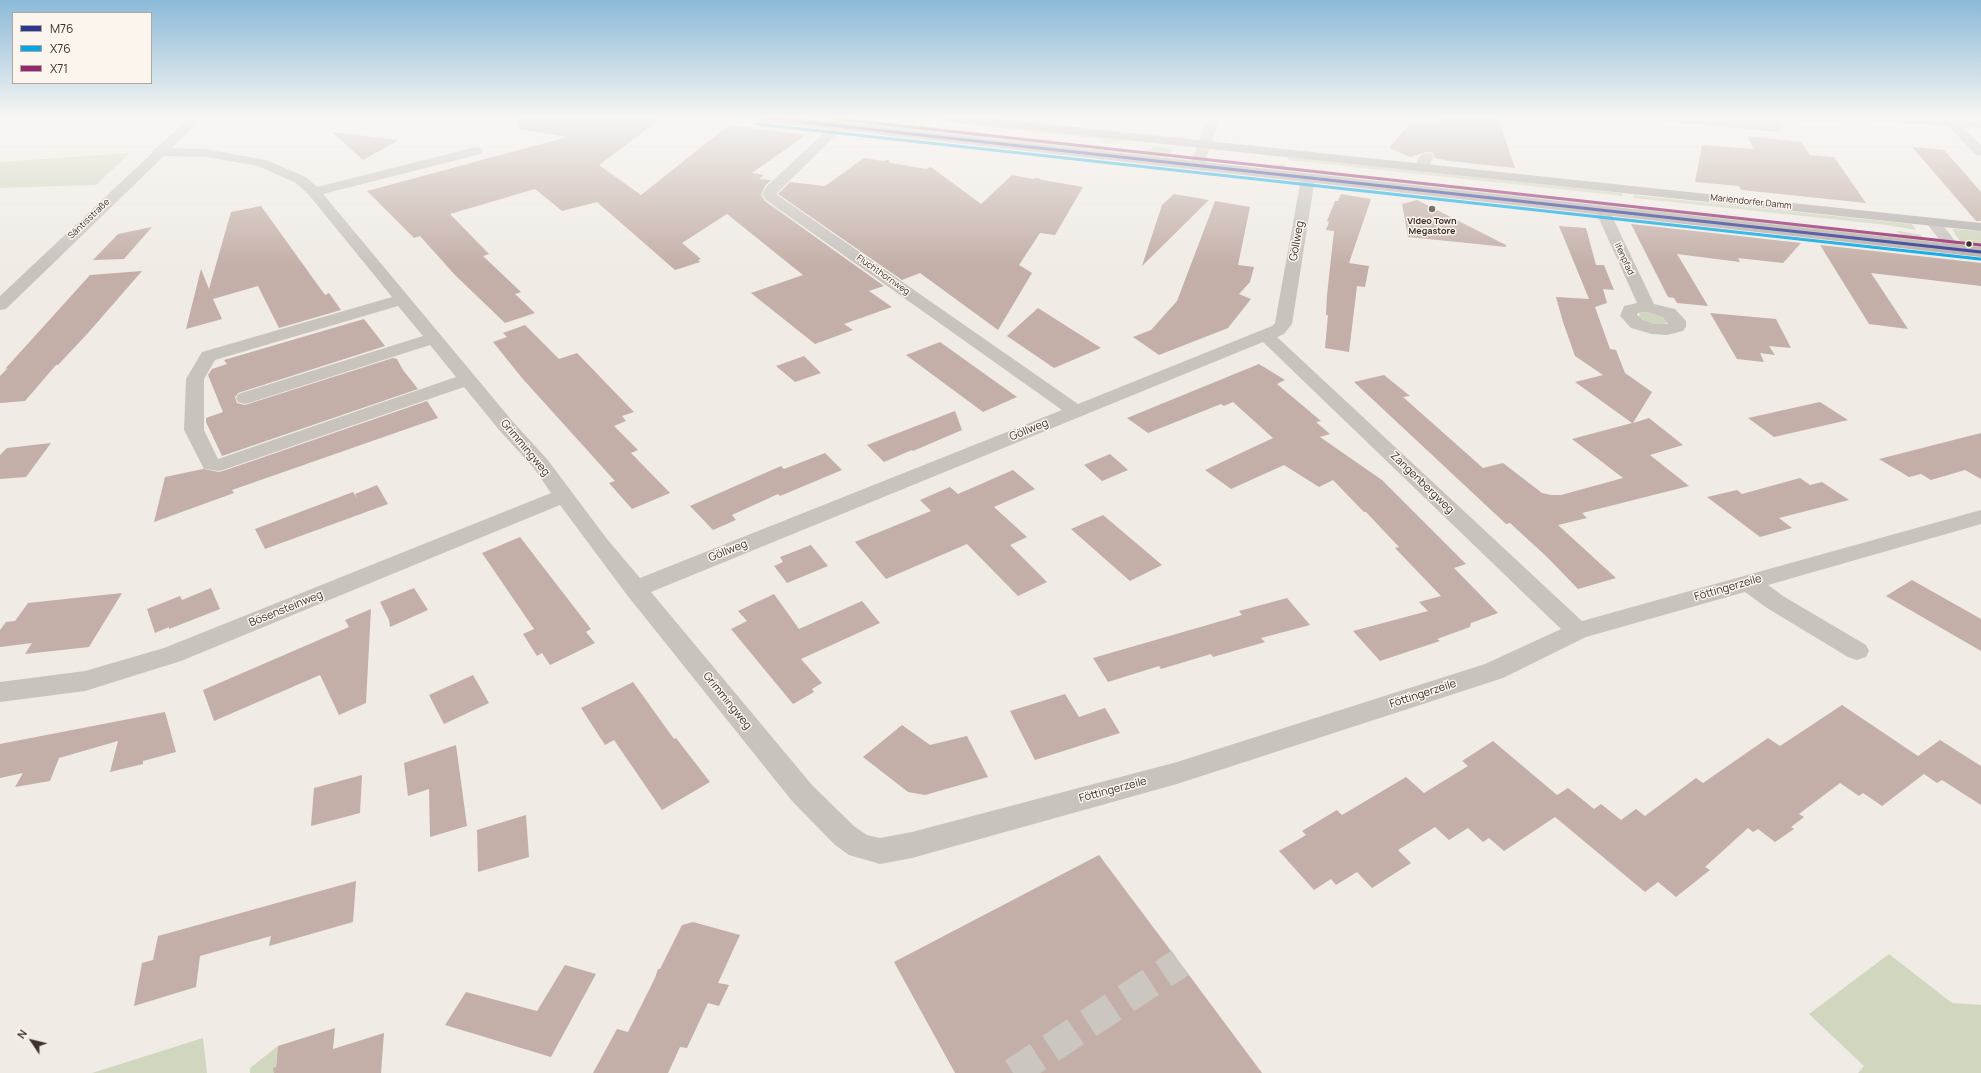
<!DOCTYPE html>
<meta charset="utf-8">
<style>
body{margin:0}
#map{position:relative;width:1981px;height:1073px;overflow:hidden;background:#f0ebe5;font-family:Manrope,sans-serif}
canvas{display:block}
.legend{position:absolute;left:12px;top:12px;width:140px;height:72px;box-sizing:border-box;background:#fbf5ee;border:1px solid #aea6a0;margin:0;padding:5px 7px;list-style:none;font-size:12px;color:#3b302b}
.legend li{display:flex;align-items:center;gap:8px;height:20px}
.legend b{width:20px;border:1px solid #aea6a0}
.north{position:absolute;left:12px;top:1021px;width:40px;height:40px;-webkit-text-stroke:3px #fbf5ee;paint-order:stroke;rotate:305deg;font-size:11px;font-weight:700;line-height:16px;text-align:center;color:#3b302b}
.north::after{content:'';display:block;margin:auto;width:14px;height:18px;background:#3b302b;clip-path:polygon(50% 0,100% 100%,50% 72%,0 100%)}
</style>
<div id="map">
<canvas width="1981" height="1073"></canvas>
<ul class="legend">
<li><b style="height:5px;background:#2c3792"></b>M76</li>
<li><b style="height:5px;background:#03a7e5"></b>X76</li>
<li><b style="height:5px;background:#95276e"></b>X71</li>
</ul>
<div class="north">N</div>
</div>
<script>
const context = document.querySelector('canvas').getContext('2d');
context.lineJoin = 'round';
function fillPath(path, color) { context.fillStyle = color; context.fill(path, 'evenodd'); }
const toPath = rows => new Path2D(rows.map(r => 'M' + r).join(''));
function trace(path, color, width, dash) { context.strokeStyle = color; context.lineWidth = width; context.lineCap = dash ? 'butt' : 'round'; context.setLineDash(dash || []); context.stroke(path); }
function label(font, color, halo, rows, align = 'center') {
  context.font = font + ' Manrope,sans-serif'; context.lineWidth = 3; context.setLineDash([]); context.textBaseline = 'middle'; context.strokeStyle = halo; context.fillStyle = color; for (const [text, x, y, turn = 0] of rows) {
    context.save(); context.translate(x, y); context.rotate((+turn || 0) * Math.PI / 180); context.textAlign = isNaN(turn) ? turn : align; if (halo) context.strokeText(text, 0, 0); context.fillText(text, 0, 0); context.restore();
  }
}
const green = toPath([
 [916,118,1123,140,1125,140,1106,144,1102,139,914,119],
 [834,119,1137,152,1156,147,1173,149,1168,158,832,121],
 [130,153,96,185,0,188,0,162],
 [1288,157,1622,193,1623,196,1288,160],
 [1283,164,1288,169,1626,206,1627,208,1262,168],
 [1633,195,1912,224,1916,230,1887,225,1634,198],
 [1638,207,1904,236,1896,231,1899,231,1921,235,1925,241,1639,210],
 [1952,229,1981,231,1981,247,1962,244],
 [1647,312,1664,317,1667,323,1662,325,1648,323,1639,317,1640,313],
 [1889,954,1952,1003,1981,1005,1981,1073,1858,1073,1864,1066,1809,1014],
 [203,1038,207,1073,92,1073],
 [278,1046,275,1073,250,1073,250,1068]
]);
const building = toPath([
 [519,117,663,117,599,165,641,195,729,125,806,135,752,173,764,175,759,179,771,180,765,186,761,195,765,201,884,286,869,291,892,307,844,324,853,330,815,344,751,293,803,275,727,214,682,243,701,259,698,260,700,262,675,270,597,202,562,211,535,189,450,214,489,254,483,256,521,292,515,294,535,313,505,323,455,275,420,236,414,238,367,191,567,137,518,129],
 [1434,117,1498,117,1515,168,1449,161,1435,158,1433,153,1427,152,1410,157,1389,148,1411,122,1436,124],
 [332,132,399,140,363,160],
 [1747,136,1801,142,1810,155,1834,157,1866,203,1741,190,1739,186,1695,182,1702,145,1754,149],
 [1912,147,1944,150,1962,170,1981,192,1981,221,1976,221],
 [864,158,883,161,888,160,891,163,926,169,931,167,981,204,1012,175,1033,179,1037,178,1043,180,1083,187,1055,235,1040,233,1019,265,1032,273,998,330,920,273,902,280,778,194,790,182,825,186],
 [1174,194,1209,200,1142,266,1162,205],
 [1341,194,1371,199,1349,263,1369,266,1365,287,1357,286,1349,352,1325,348,1328,315,1326,315,1327,295,1334,231,1326,230,1329,222,1327,221,1335,201,1338,201],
 [1417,200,1506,245,1506,247,1408,237,1402,204],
 [1215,201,1250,207,1238,265,1254,267,1250,282,1239,294,1251,299,1228,328,1159,355,1133,337,1151,330,1177,301],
 [261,206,325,295,329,293,341,310,279,328,258,286,213,299,222,319,186,329,201,269,209,289,231,212],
 [1631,224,1730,235,1801,243,1783,263,1738,258,1740,262,1677,254,1708,306,1677,303,1674,298,1668,297],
 [1559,226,1586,228,1596,265,1604,265,1614,290,1603,289,1607,303,1595,307,1610,349,1616,350,1625,373,1652,392,1633,423,1649,418,1683,445,1650,455,1689,486,1582,513,1587,518,1558,525,1616,578,1578,589,1547,557,1510,523,1506,524,1354,382,1384,375,1410,396,1403,397,1483,468,1503,463,1542,493,1551,495,1561,495,1623,478,1572,439,1632,423,1575,382,1603,375,1575,356,1563,322,1556,297,1589,299],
 [152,227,124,259,93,260,118,234],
 [1820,245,1981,263,1981,286,1871,273,1908,329,1869,324],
 [142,271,88,333,58,365,56,365,25,401,0,403,0,376,8,368,5,369,90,275],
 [1038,308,1101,348,1054,368,1007,336],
 [1710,313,1776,319,1791,348,1769,346,1775,355,1760,353,1764,362,1737,359],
 [364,319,385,346,238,393,235,397,237,403,245,405,393,358,397,359,403,370,418,389,222,456,206,422,206,418,223,412,208,375,212,369,227,364,224,360],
 [525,325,559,359,577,353,634,412,622,416,626,421,614,426,638,450,631,453,670,493,632,509,609,483,615,481,522,378,493,342,507,337,503,333],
 [940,342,1017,397,983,412,906,355],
 [804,356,821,373,795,382,776,366],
 [1259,364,1285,380,1277,384,1321,421,1316,422,1330,434,1320,437,1382,480,1466,564,1454,568,1498,613,1471,623,1470,627,1437,639,1440,641,1380,661,1353,631,1428,611,1419,602,1441,596,1395,548,1399,547,1366,512,1364,512,1333,480,1319,487,1284,465,1231,489,1205,470,1273,438,1233,402,1224,406,1221,404,1148,433,1127,418],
 [427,401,438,418,232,490,234,493,154,522,165,477,203,469,219,472,226,470],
 [1820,402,1848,420,1774,437,1748,418],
 [955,411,962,430,913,451,912,450,884,462,867,445],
 [1981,433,1981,479,1965,470,1931,480,1921,474,1909,477,1879,459],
 [51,443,26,477,0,479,0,455,7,448],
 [825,453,842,470,780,496,778,494,732,515,736,520,713,530,690,506,781,466,784,469],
 [1110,454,1128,470,1102,481,1084,465],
 [1013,470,1035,489,994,507,1027,537,1010,545,1047,582,1018,596,967,544,886,579,855,542,931,511,920,500,950,487,958,494],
 [1800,478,1810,485,1822,482,1849,500,1779,518,1792,528,1760,537,1707,497,1737,490,1742,494],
 [377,485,388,504,265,549,255,529,353,492,358,500,355,494],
 [1103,515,1142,548,1162,565,1130,581,1071,529],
 [520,537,591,629,586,632,595,643,550,665,542,653,537,656,523,634,534,629,482,553],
 [811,545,828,566,787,583,774,566,783,562,780,557],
 [1912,580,1981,619,1981,651,1886,596],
 [211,588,220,609,169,629,169,627,155,633,147,609,180,596,182,600],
 [414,588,428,610,390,627,389,620,380,602],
 [122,593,89,647,25,654,32,643,0,647,0,630,6,622,15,621,28,603],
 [774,594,799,629,862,601,880,623,801,659,822,683,812,689,814,692,793,704,731,629,747,621,738,611],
 [1287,598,1310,625,1261,638,1265,642,1213,657,1211,654,1161,669,1159,666,1108,682,1093,658,1242,615,1239,611],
 [371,609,366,703,339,715,320,675,214,721,203,690,349,627,345,620],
 [473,675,489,703,444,724,429,695],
 [633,682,674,739,676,738,710,782,662,810,614,740,605,745,581,708],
 [1065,694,1079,717,1105,708,1120,733,1035,760,1010,711],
 [1842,705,1918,756,1940,740,1981,766,1981,805,1942,780,1937,783,1924,774,1882,806,1863,793,1859,796,1840,783,1799,814,1804,817,1791,827,1794,829,1775,842,1758,829,1753,832,1748,828,1705,867,1710,870,1676,897,1658,882,1645,892,1555,817,1504,851,1489,838,1483,842,1468,828,1449,840,1435,827,1398,850,1411,863,1372,888,1357,872,1336,885,1331,879,1314,890,1279,851,1306,835,1302,831,1337,810,1342,815,1406,777,1424,793,1468,766,1462,761,1493,741,1557,795,1568,788,1594,809,1601,804,1621,820,1636,809,1645,816,1696,778,1703,783,1768,738,1780,746],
 [165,712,176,752,143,761,143,764,110,772,118,741,59,758,50,781,15,787,23,773,0,778,0,744],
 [902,725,930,745,967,736,988,777,925,795,908,792,863,757],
 [456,745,467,826,430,837,429,789,408,796,404,763],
 [362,775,360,813,311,826,314,788],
 [526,815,529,857,478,872,477,830],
 [1099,855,1180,963,1262,1073,955,1073,894,962],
 [356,881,353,922,269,946,271,936,200,956,196,987,134,1006,142,963,153,960,158,936],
 [693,922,740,935,718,983,729,985,719,1006,708,1003,687,1048,680,1047,668,1073,593,1073,617,1029,628,1032,655,978,658,969,660,969,682,925],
 [565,965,596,974,551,1057,445,1025,466,992,537,1011],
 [335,1028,333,1049,384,1033,381,1073,274,1073,273,1068,276,1067,278,1046]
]);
const minorTunnel = toPath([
 [1013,1073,1180,963]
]);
const minor = toPath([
 [190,117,203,117,172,148,206,149,266,160,306,177,317,187,476,147,481,148,483,151,481,154,323,194,514,423,547,459,607,539,640,578,1062,410,766,200,762,194,766,187,834,123,838,122,844,126,842,129,776,194,1078,404,1272,326,1275,323,1301,178,1303,175,1308,174,1313,175,1315,178,1292,324,1284,334,1277,337,1582,621,1981,510,1981,524,1768,585,1783,596,1866,645,1869,651,1866,657,1857,660,1848,657,1767,608,1745,592,1586,637,1503,678,1177,784,912,858,880,864,849,855,835,845,792,801,627,595,560,505,181,661,85,691,0,702,0,682,85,671,164,648,551,493,533,467,500,431,464,387,226,469,219,471,204,469,184,430,186,379,202,352,392,297,309,195,296,183,258,166,206,157,164,156,6,309,0,310,0,296,152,153,153,149,156,148,190,117],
 [398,306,423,336,238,394,236,398,238,402,245,404,252,402,430,345,456,377,218,459,204,430,204,379,215,360,398,306],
 [1263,342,1561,629,1485,664,1177,762,912,832,880,838,867,835,855,827,812,785,651,592,1263,342],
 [1208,117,1220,117,1204,165,1202,168,1192,168,1190,165,1208,117],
 [1656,117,1701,117,1769,123,1765,117,1953,117,1955,119,1981,120,1981,128,1963,127,1981,145,1981,156,1976,155,1948,126,1862,120,1812,122,1779,120,1784,128,1778,132,1662,121,1656,117],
 [1427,153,1432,154,1434,157,1431,161,1430,168,1428,171,1423,172,1418,171,1416,168,1417,160,1422,154,1427,153],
 [1602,206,1607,207,1609,210,1654,304,1675,309,1686,321,1686,327,1683,331,1667,335,1652,334,1631,328,1620,316,1624,306,1637,303,1595,210,1597,207,1602,206],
 [1647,312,1663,317,1668,324,1654,324,1643,320,1637,315,1638,313,1647,312],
 [1933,218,1938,219,1959,246,1962,249,1959,252,1949,252,1928,225,1926,222,1928,219,1933,218]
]);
const major = toPath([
 [752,117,792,117,1981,247,1981,257,758,121,752,117],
 [941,117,982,117,1981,223,1981,231,947,121,941,117]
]);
const bus1 = toPath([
 [758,117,1981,252]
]);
const bus2 = toPath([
 [757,124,1980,259]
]);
const bus3 = toPath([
 [821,117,1981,245]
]);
const markers = [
 [1432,209,4,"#7a716c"],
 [1969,244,3.5,"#3b302b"]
];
const farStreetnames = [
 ["Mariendorfer Damm",1751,202,6],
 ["Säntisstraße",89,219,-44],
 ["Ifenpfad",1624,259,65],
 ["Fluchthornweg",883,275,35]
];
const farPoinames = [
 ["Video Town",1432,221],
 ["Megastore",1432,231]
];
const streetNames = [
 ["Göllweg",1297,241,-80],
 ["Göllweg",1029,430,-22],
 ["Grimmingweg",525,448,50],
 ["Zangenbergweg",1422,483,44],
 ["Göllweg",728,551,-22],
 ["Föttingerzeile",1728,588,-16],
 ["Bösensteinweg",286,609,-22],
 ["Föttingerzeile",1423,694,-18],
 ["Grimmingweg",727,701,51],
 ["Föttingerzeile",1113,790,-15]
];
fillPath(green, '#d1d6bf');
fillPath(building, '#c3afa7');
trace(minorTunnel, '#ccc6c0', 30, [30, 15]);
fillPath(minor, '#c9c3be');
fillPath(major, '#b8b1ad');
trace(bus1, '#2c3792', 3);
trace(bus2, '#03a7e5', 3);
trace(bus3, '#95276e', 3);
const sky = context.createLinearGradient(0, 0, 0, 267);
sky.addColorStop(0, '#8bbad8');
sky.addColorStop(0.44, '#f8f6f3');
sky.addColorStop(1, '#f8f6f300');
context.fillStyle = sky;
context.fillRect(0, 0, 1981, 267);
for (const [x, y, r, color] of markers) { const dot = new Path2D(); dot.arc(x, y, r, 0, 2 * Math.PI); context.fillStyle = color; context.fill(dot); trace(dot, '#fbf5ee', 1.5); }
label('9px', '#3b302b', '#fbf5ee', farStreetnames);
label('bold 9px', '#3b302b', '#fbf5ee', farPoinames);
label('11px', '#3b302b', '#fbf5ee', streetNames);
</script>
